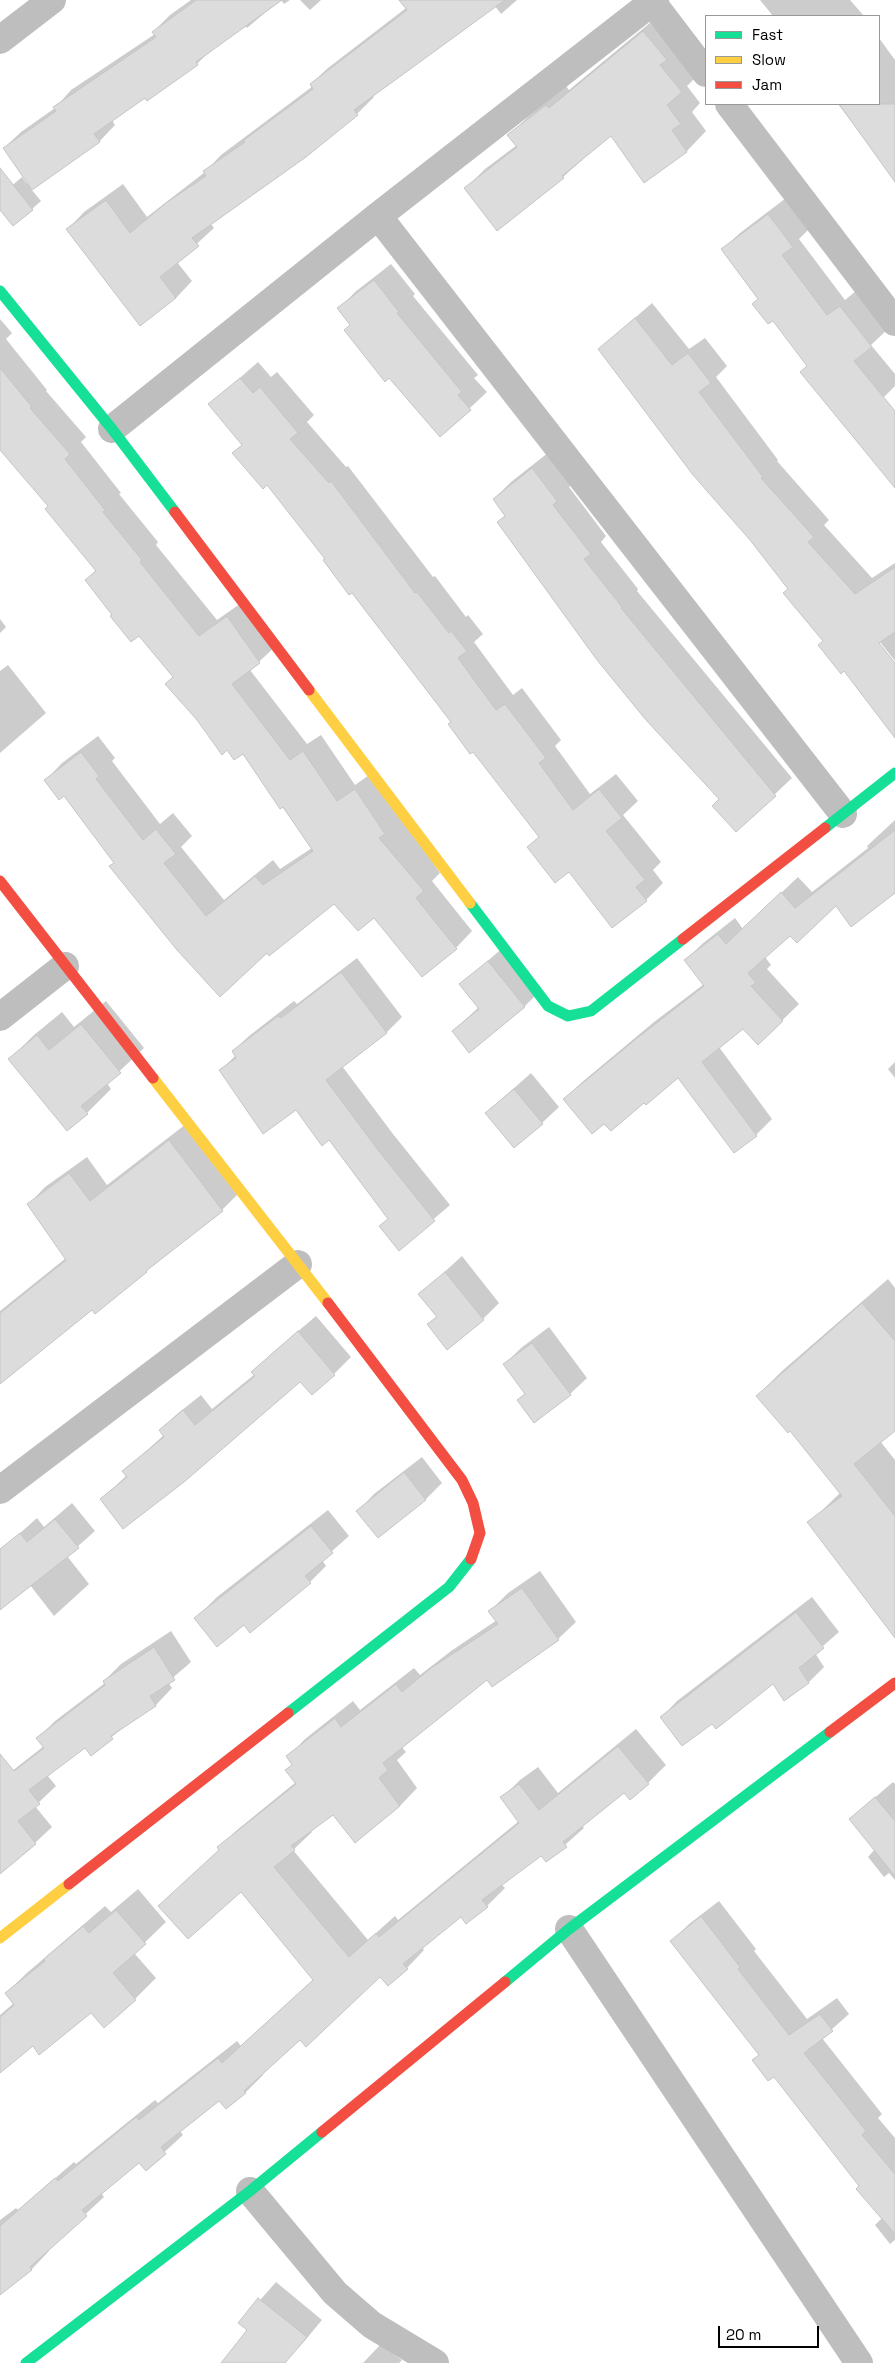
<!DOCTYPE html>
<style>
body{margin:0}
#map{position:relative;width:895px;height:2363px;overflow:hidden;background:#fff;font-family:"Space Grotesk",sans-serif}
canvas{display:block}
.legend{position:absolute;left:705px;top:15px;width:175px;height:90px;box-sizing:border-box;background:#fff;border:1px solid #999;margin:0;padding:6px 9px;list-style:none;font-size:15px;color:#000}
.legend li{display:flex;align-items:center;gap:10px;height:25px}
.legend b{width:25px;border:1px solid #999}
.scale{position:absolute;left:718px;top:2326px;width:101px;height:22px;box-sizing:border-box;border:2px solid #000;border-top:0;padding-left:6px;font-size:15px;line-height:18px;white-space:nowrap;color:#000;-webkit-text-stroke:4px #fff;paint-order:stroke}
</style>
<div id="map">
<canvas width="895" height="2363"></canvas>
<ul class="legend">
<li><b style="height:6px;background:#16e098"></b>Fast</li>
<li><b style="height:6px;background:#ffcf43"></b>Slow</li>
<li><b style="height:6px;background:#f24e42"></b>Jam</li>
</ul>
<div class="scale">20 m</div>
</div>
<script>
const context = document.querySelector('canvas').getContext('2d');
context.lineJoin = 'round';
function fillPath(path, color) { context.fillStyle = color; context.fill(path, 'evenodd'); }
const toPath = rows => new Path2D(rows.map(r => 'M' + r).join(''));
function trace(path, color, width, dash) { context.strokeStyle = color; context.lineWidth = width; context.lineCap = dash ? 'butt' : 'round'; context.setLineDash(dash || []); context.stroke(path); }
const shadow = toPath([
 [191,0,280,0,247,28,245,25,213,48,197,64,112,120,115,125,99,142,31,189,41,201,32,209,0,208,0,196,3,193,22,177,27,184,29,183,4,148,21,132,55,108,71,90,155,34,153,32,170,15],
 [281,0,290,0,284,4],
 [300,0,321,0,310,10],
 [410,0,517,0,501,14,495,6,372,95,374,97,357,114,271,182,211,224,214,228,177,262,192,281,176,298,68,229,84,212,123,184,147,217,205,172,221,155,313,86,311,84,328,68,406,8],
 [760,0,850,0,864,16,773,16],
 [663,12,701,72,687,86,700,103,692,112,706,131,687,151,644,182,611,134,563,177,466,188,485,169,517,145,509,135,529,116,566,86,569,90],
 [879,38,895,60,895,179,838,104,879,104],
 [786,198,809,229,799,239,845,300,857,290,888,329,871,345,895,374,895,386,884,397,808,365,723,249,740,233],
 [391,264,415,294,413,296,478,375,474,378,487,392,440,436,339,309,355,292],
 [652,303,689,349,705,338,727,366,716,377,778,460,777,461,829,520,824,525,872,578,895,563,895,661,876,637,874,638,895,665,895,709,825,640,789,589,599,349],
 [0,319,12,333,6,339,47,390,46,391,86,437,81,442,121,493,119,494,158,542,156,545,217,620,244,601,276,646,250,670,307,744,321,735,355,785,372,773,440,873,432,881,472,931,456,948,334,902,267,952,220,995,64,795,46,780,62,763,98,736,115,758,112,761,160,824,173,813,192,836,181,847,224,900,273,860,280,869,312,848,243,752,139,634,114,615,86,580,97,569,50,506,0,432],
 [258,362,271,377,277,372,314,415,307,422,346,467,348,466,433,577,435,576,466,617,468,615,483,634,474,642,513,695,522,688,561,740,555,746,590,794,616,774,638,801,623,815,661,862,653,870,663,883,646,900,569,870,529,847,540,836,267,483,234,453,243,444,210,404],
 [549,452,573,484,569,487,606,536,601,542,638,589,637,591,792,778,736,831,721,799,498,522,506,515,494,499,511,482],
 [0,619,6,627,0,633],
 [8,665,46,713,0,753,0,671],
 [895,820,895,893,852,925,836,904,790,934,765,957,771,965,767,969,799,1004,758,1044,743,1027,719,1047,772,1119,756,1135,678,1076,644,1101,605,1122,565,1099,581,1083,654,1022,704,984,686,960,702,944,735,918,743,929,798,877,812,892,868,848,867,846],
 [506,945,541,990,525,1006,469,1051,453,1031,479,1007,461,984],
 [357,958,402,1017,387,1032,342,1066,393,1134,450,1205,399,1249,389,1218,329,1138,296,1109,221,1070,236,1055,233,1051,249,1036,294,1001,297,1004],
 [106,1001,144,1048,107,1083,111,1089,87,1113,10,1059,34,1035,62,1012,74,1027],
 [895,1062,895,1078,888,1069],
 [531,1073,559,1107,542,1123,486,1113],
 [186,1124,239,1193,222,1210,95,1312,92,1308,0,1373,0,1311,66,1258,29,1204,45,1187,87,1157,107,1185],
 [462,1256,499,1303,483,1319,428,1324,437,1316,420,1294],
 [888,1279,895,1288,895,1429,880,1441,895,1460,895,1631,809,1523,840,1493,790,1429,757,1396,782,1371],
 [316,1316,351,1357,334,1374,301,1380,102,1499,127,1475,124,1471,164,1435,161,1430,177,1414,201,1395,212,1409,255,1374,253,1372,270,1355],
 [549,1327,587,1378,570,1394,534,1421,518,1400,525,1393,505,1364,521,1348],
 [422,1457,442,1483,426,1499,379,1537,358,1511,374,1494],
 [72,1503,95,1531,67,1556,89,1584,54,1616,30,1585,0,1609,1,1550,37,1518,44,1527],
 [328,1510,349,1536,322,1560,326,1566,310,1582,244,1624,200,1614,217,1597],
 [540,1571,576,1622,558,1639,487,1679,401,1746,406,1752,397,1760,417,1788,400,1806,333,1813,310,1830,312,1832,293,1850,368,1940,395,1916,398,1920,519,1821,502,1798,520,1780,538,1767,558,1793,636,1729,666,1765,648,1783,624,1791,582,1825,584,1828,547,1861,542,1854,501,1884,505,1888,487,1906,466,1922,461,1916,422,1947,424,1950,407,1968,380,1976,300,2038,262,2073,263,2075,245,2093,220,2100,180,2131,183,2135,146,2169,139,2161,101,2193,104,2197,48,2249,49,2251,32,2269,0,2294,0,2220,16,2208,18,2210,74,2162,76,2164,155,2100,158,2103,237,2041,241,2046,314,1979,241,1890,160,1906,220,1849,219,1848,237,1830,296,1782,293,1764,288,1757,305,1739,353,1701,360,1710,414,1668,420,1675,451,1651,497,1620,490,1611,508,1593],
 [812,1597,839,1632,815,1653,824,1667,809,1682,785,1699,773,1682,712,1723,662,1717,677,1701],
 [171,1631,191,1662,168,1682,172,1688,156,1705,125,1726,91,1754,85,1746,47,1775,56,1786,35,1806,52,1827,35,1843,0,1852,0,1766,7,1775,44,1746,38,1738,55,1721,105,1683,104,1681,121,1664],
 [893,1782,895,1784,895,1880,889,1873,884,1877,868,1857,875,1849,850,1819],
 [138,1889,166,1922,134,1953,156,1978,135,1999,91,2011,33,2044,0,2051,0,2015,14,2003,6,1993,28,1972,105,1906,111,1912],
 [719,1901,756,1949,754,1951,807,2019,837,1998,849,2014,822,2038,882,2114,878,2118,895,2138,895,2240,890,2244,875,2225,882,2218,861,2186,672,1941,689,1924],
 [276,2282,322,2320,302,2344,282,2363,223,2363,249,2330,240,2323],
 [380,2345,402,2360,399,2363,363,2363]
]);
const building = toPath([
 [196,0,282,0,196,62,198,65,147,101,145,98,94,134,100,142,32,190,3,148,56,111,53,107,156,37,152,32,196,0],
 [399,0,505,0,354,110,358,115,306,157,192,238,199,246,160,277,176,298,140,326,66,229,106,200,130,233,167,202,206,176,203,171,245,142,244,140,313,89,310,84,407,10,399,0],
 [643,31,667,60,660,65,682,92,667,105,681,124,672,130,687,152,644,183,611,136,562,176,564,178,497,231,464,188,517,147,507,135,546,105,549,108,643,31],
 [839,104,895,104,895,182,839,104],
 [0,168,33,210,13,226,0,210,0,168],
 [768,214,793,247,782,255,827,315,840,306,872,347,854,361,895,411,895,488,800,372,807,366,773,321,768,324,752,304,758,299,721,249,768,214],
 [374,280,399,312,397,313,462,392,458,395,471,410,440,437,389,378,385,382,344,330,350,325,337,308,374,280],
 [635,318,672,365,688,353,711,383,699,392,763,477,761,478,814,537,808,542,855,594,895,567,895,632,879,643,895,663,895,738,844,671,841,674,818,645,823,641,783,593,788,589,750,540,693,475,598,349,635,318],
 [0,368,32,407,30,408,70,454,65,459,105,510,103,512,142,560,140,562,199,636,227,616,260,663,232,684,290,760,303,751,337,801,355,789,385,834,379,838,424,891,416,898,457,949,422,977,374,918,358,931,334,904,269,956,267,953,220,997,177,950,109,866,114,863,64,796,59,800,44,780,81,752,99,776,96,779,143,840,156,829,176,854,164,863,206,916,255,876,263,885,313,851,283,807,280,809,243,754,234,760,227,750,222,755,197,720,165,684,173,677,139,636,131,642,110,616,112,615,85,580,96,571,45,509,48,506,0,450,0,368],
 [240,378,253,393,260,387,298,433,290,439,329,483,331,481,415,593,417,592,449,633,451,631,467,651,458,658,496,710,505,704,546,758,539,763,573,810,599,789,622,818,606,831,645,880,636,887,647,901,612,928,569,872,555,883,527,847,539,837,473,752,470,754,448,724,451,722,352,593,349,595,323,560,325,559,267,485,263,489,232,453,242,445,208,404,240,378],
 [532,468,557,501,553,505,591,554,584,559,622,607,621,608,776,796,736,832,712,806,719,799,646,720,597,660,497,522,505,516,493,499,532,468],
 [895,830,895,893,851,927,836,906,797,943,790,936,748,973,756,983,751,986,783,1021,758,1045,743,1029,702,1062,757,1136,734,1153,678,1078,646,1105,644,1103,611,1131,604,1124,592,1134,563,1099,636,1039,704,986,684,960,718,934,726,944,781,892,795,908,895,830],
 [488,961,525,1007,469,1053,452,1031,479,1009,459,984,488,961],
 [341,972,387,1033,326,1080,378,1150,435,1221,399,1251,379,1226,388,1219,329,1140,322,1146,296,1110,263,1134,219,1070,236,1058,232,1051,278,1016,281,1018,341,972],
 [81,1024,121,1073,81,1106,88,1114,67,1131,8,1059,37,1035,49,1050,81,1024],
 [514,1089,543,1124,514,1148,485,1113,514,1089],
 [169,1140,223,1211,146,1271,147,1272,95,1314,92,1310,0,1384,0,1313,66,1260,27,1204,69,1173,90,1201,169,1140],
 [445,1272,484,1320,447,1350,427,1324,437,1317,418,1294,445,1272],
 [862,1303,895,1341,895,1431,854,1464,895,1516,895,1638,807,1522,842,1496,790,1431,788,1433,756,1396,862,1303],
 [298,1331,335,1375,312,1395,300,1382,184,1482,123,1529,100,1499,127,1477,122,1471,164,1437,159,1430,183,1410,195,1425,255,1376,251,1372,298,1331],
 [532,1343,571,1395,534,1423,517,1400,525,1394,503,1364,532,1343],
 [404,1472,426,1500,378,1538,356,1511,404,1472],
 [55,1519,79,1548,0,1610,0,1549,20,1533,27,1542,55,1519],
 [311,1526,333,1553,305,1576,311,1583,250,1633,244,1625,217,1647,194,1618,311,1526],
 [522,1588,559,1640,492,1687,487,1680,383,1763,388,1770,379,1778,400,1806,355,1843,333,1815,291,1846,295,1850,274,1867,349,1957,376,1933,379,1937,519,1823,500,1797,519,1784,539,1810,618,1746,649,1784,630,1800,624,1793,563,1842,567,1847,546,1862,541,1856,482,1900,488,1907,466,1924,461,1917,403,1964,408,1969,388,1986,380,1977,306,2047,300,2040,244,2091,246,2093,226,2109,219,2101,161,2147,166,2154,146,2171,139,2163,82,2210,87,2216,30,2267,32,2270,0,2295,0,2226,55,2178,58,2181,136,2117,139,2120,218,2058,222,2063,313,1980,241,1892,188,1939,158,1906,219,1850,217,1847,296,1784,285,1770,292,1765,286,1756,335,1718,341,1727,396,1684,402,1692,431,1668,498,1624,488,1611,522,1588],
 [796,1612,824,1648,799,1668,809,1683,784,1701,773,1684,716,1729,712,1724,682,1746,660,1717,796,1612],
 [154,1647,175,1680,150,1696,156,1706,111,1736,113,1739,91,1756,85,1748,29,1790,40,1804,18,1821,36,1844,0,1874,0,1754,14,1771,44,1748,36,1738,105,1685,103,1681,154,1647],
 [875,1797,895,1821,895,1876,849,1819,875,1797],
 [116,1910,146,1944,113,1973,136,2000,104,2028,91,2013,39,2055,33,2046,0,2073,0,2017,14,2005,5,1993,45,1961,44,1959,83,1926,89,1933,116,1910],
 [701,1916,740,1967,738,1969,789,2035,820,2014,833,2031,804,2053,866,2131,862,2135,895,2174,895,2234,856,2189,859,2186,774,2077,768,2081,752,2060,759,2055,670,1941,701,1916],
 [258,2298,307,2337,285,2363,221,2363,247,2330,238,2323,258,2298]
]);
const street = toPath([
 [652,2,706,73],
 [0,40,52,0],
 [729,104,895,322],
 [378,216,843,814],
 [112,429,378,216,655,0],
 [0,1017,65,966],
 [0,1490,298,1264],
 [569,1929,859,2363],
 [250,2191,335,2293,372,2325,435,2363]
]);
const fast = toPath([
 [0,291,112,429,175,512],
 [825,828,895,773],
 [470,903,548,1006,568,1016,591,1011,683,939],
 [288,1713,449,1587,471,1559],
 [505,1982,569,1929,830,1732],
 [26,2363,250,2191,322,2132]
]);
const slow = toPath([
 [309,690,470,903],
 [153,1078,328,1303],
 [0,1938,69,1884]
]);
const jam = toPath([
 [175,512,309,690],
 [0,881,153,1078],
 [683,939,825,828],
 [328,1303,462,1480,473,1503,480,1533,471,1559],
 [830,1732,895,1683],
 [69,1884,288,1713],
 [322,2132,505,1982]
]);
fillPath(shadow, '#0003');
fillPath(building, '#dcdcdc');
trace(building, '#c5c5c5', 1);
trace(street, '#bebebe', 28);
trace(fast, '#16e098', 11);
trace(slow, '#ffcf43', 11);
trace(jam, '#f24e42', 11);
</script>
